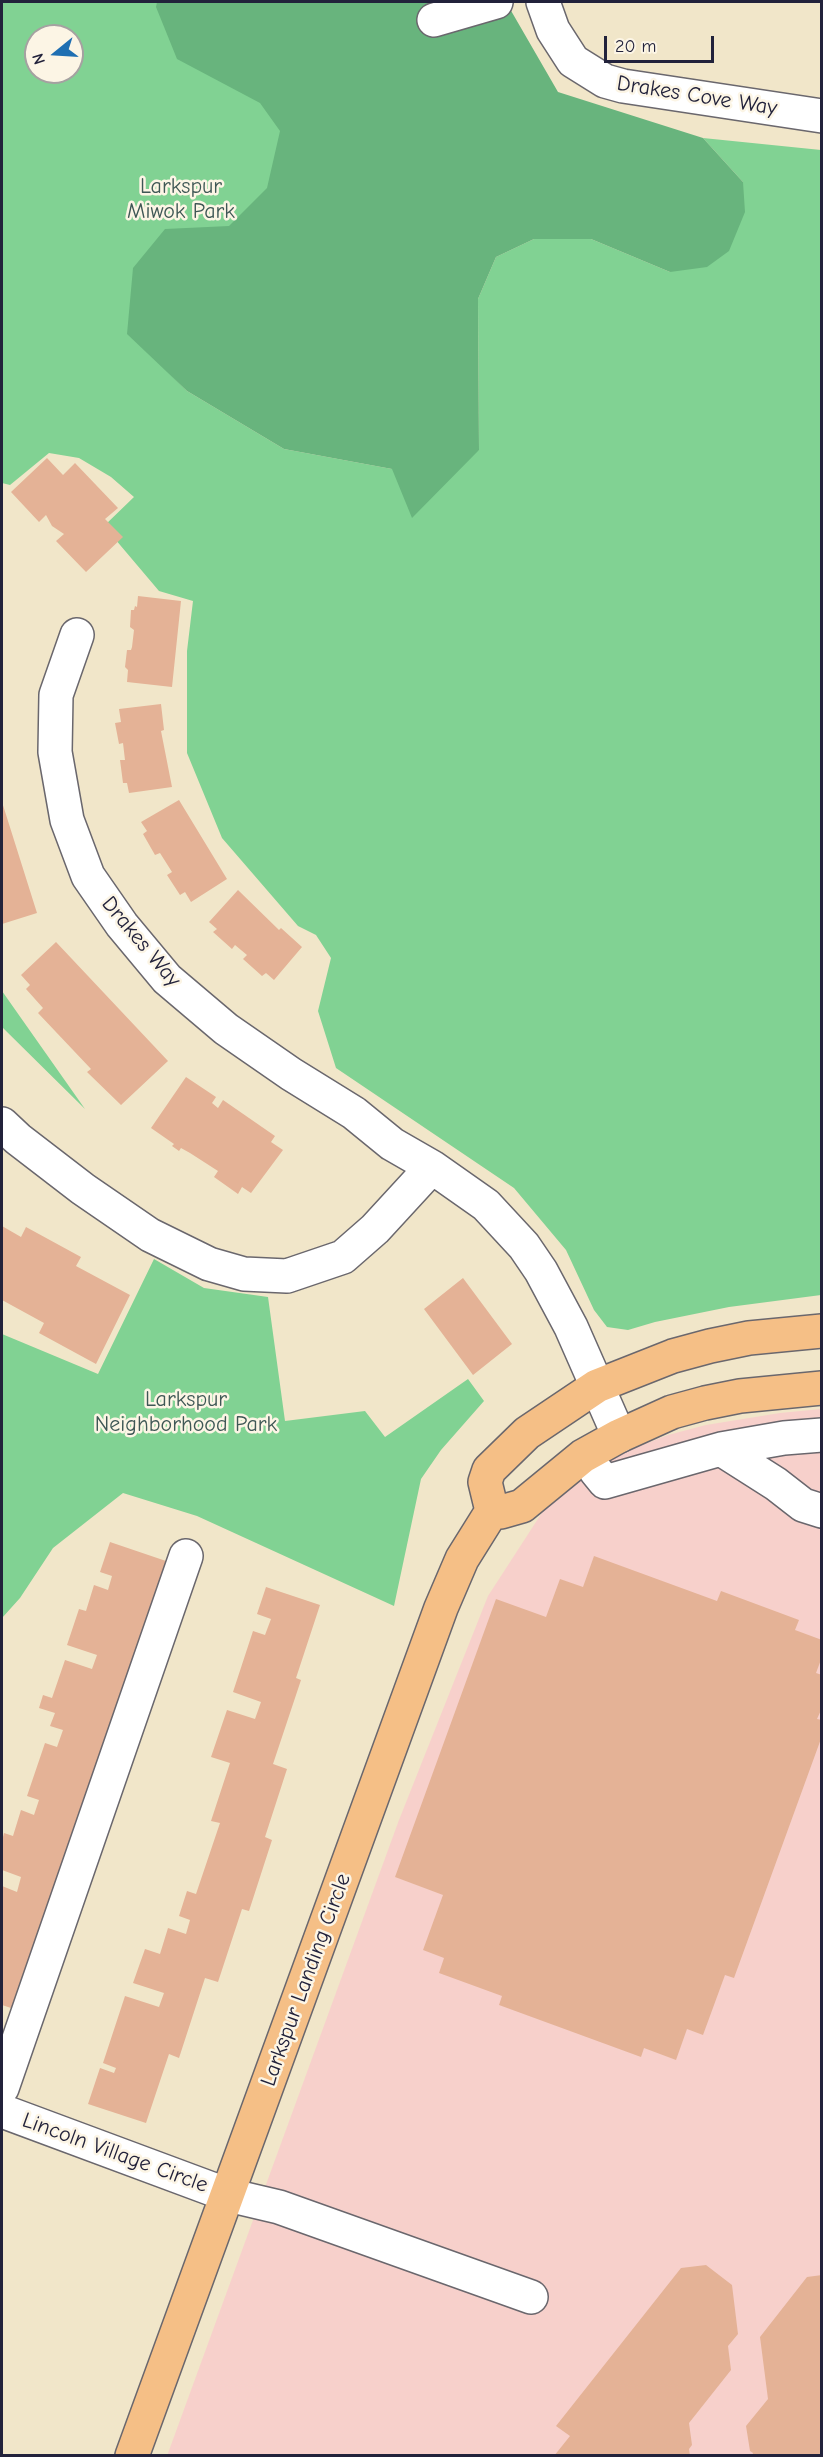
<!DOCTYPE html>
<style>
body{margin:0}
#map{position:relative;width:823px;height:2457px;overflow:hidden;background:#f1e6c9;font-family:"Comic Neue",sans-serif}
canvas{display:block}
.frame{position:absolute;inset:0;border:3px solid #22223b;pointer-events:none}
.north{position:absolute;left:24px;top:24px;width:60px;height:60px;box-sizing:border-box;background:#fcf5e5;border:2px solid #a5a1a1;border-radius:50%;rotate:252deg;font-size:16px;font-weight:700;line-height:24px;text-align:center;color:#22223b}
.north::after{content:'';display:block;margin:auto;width:21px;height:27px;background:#1f6fb2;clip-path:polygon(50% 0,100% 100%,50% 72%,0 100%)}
.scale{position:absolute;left:604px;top:36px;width:110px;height:27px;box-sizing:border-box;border:3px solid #22223b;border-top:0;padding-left:8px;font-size:18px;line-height:21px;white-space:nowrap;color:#22223b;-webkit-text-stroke:4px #fcf5e5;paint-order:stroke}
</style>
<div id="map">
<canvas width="823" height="2457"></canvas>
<div class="frame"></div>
<div class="north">N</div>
<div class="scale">20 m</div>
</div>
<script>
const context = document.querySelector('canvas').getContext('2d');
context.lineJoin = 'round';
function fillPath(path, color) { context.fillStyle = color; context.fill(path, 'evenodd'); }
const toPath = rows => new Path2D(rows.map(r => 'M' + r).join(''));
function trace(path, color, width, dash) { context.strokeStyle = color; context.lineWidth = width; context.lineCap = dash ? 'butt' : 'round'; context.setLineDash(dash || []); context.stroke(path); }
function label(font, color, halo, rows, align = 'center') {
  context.font = font + ' "Comic Neue",sans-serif'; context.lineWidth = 5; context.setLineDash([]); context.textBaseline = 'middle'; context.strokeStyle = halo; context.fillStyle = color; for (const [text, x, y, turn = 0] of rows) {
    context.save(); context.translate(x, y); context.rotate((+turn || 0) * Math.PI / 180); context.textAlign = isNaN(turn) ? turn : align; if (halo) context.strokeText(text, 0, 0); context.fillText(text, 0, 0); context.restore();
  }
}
const built = toPath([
 [821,1409,821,2455,167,2456,399,1820,488,1596,545,1508,604,1460,668,1435,706,1425,780,1413]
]);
const green = toPath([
 [2,2,458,2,162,366,187,391,284,449,392,469,479,450,478,299,496,257,534,239,591,239,670,272,743,182,703,138,821,150,821,1295,729,1307,655,1322,628,1330,607,1327,594,1310,566,1250,514,1188,336,1068,318,1011,331,958,316,935,298,926,222,838,187,753,187,651,193,601,159,591,104,526,134,497,111,477,79,458,49,453,10,485,2,483],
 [36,36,72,36,72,72,36,72],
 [2,991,85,1109,2,1027],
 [154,1259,204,1288,268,1297,285,1421,365,1411,385,1437,468,1379,484,1401,441,1450,421,1479,394,1606,197,1516,123,1493,53,1548,20,1598,2,1618,2,1334,98,1374]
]);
const forest = toPath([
 [157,2,506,2,558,92,703,138,743,182,745,212,729,251,707,267,670,272,591,239,534,239,496,257,478,299,479,450,412,518,392,469,284,449,187,391,127,334,133,268,165,229,229,226,267,188,280,131,260,103,177,59,156,7]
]);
const building = toPath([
 [47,458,63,475,75,463,118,508,105,519,123,537,86,572,56,541,64,534,52,526,46,515,39,522,11,492],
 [138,596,181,601,172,687,127,682,128,670,125,667,127,650,131,650,132,647,134,630,130,627,131,610,134,610,135,606,137,607],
 [161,704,164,730,161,731,172,787,129,793,127,783,123,783,120,760,125,760,123,743,119,744,115,723,121,722,119,709],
 [179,800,227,879,191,902,185,892,180,895,167,875,172,872,160,853,155,855,143,834,147,831,141,822],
 [2,802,37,913,2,924],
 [238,890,279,930,281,928,302,947,274,980,266,973,262,976,243,959,247,955,235,945,232,949,213,932,217,929,209,922],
 [56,942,168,1061,121,1105,87,1072,91,1069,38,1013,43,1008,26,989,30,985,21,975],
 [186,1077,216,1097,212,1103,218,1108,223,1100,275,1136,271,1142,283,1150,251,1193,242,1187,238,1194,214,1177,218,1171,190,1153,181,1148,179,1151,172,1146,174,1144,151,1128],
 [2,1226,21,1237,26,1227,81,1257,76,1266,130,1295,96,1364,39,1333,44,1323,2,1300],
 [463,1278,512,1344,473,1375,424,1309],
 [110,1542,166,1561,14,2009,2,2005,2,1886,17,1892,21,1877,2,1870,2,1841,4,1833,13,1836,21,1810,34,1815,39,1800,27,1796,45,1743,57,1747,63,1730,50,1726,55,1713,39,1708,43,1695,52,1698,65,1660,92,1669,97,1655,67,1645,79,1609,86,1611,94,1585,108,1590,112,1576,100,1572],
 [594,1556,717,1601,721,1591,799,1620,795,1630,822,1640,822,1657,816,1673,822,1675,822,1708,817,1719,822,1720,822,1736,734,1978,725,1975,703,2035,687,2029,676,2060,644,2048,641,2057,499,2005,502,1996,439,1973,444,1958,423,1950,443,1895,395,1877,496,1599,546,1617,560,1579,583,1587],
 [266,1587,320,1605,296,1678,301,1680,273,1764,287,1769,265,1837,272,1840,249,1911,242,1909,218,1982,205,1978,179,2058,169,2054,146,2123,88,2104,100,2068,114,2073,116,2068,103,2063,125,1996,159,2007,164,1993,133,1983,145,1949,160,1954,168,1928,186,1934,190,1920,179,1916,187,1891,196,1894,220,1823,211,1821,230,1763,211,1757,227,1710,255,1719,261,1702,233,1692,253,1631,265,1635,271,1619,257,1614],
 [706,2265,732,2285,738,2334,728,2346,731,2370,689,2423,692,2445,689,2449,690,2456,554,2456,570,2436,556,2426,681,2268],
 [822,2275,822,2456,752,2456,753,2453,750,2451,746,2426,768,2399,760,2337,807,2277]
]);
const minor = toPath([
 [543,2,553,30,573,61,605,81,623,86,822,116],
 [434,20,496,2],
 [77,635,56,695,55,752,67,820,88,876,122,925,167,979,226,1029,291,1074,354,1113,392,1144,432,1167],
 [2,1124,18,1139,83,1189,150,1235,209,1264,244,1274,287,1276,343,1257,375,1229,432,1167,486,1205,524,1246,541,1271,571,1327,619,1436],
 [721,1449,776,1484,803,1505,822,1511],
 [596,1471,605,1482,721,1449,784,1438,822,1435],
 [2,2088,186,1556],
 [2,2111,228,2195,279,2207,531,2297]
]);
const major = toPath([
 [492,1511,485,1482,489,1470,527,1433,597,1386,673,1356,710,1346,749,1338,822,1331],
 [492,1511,501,1512,522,1506,583,1456,619,1436,672,1412,705,1403,740,1396,822,1388],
 [132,2456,441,1608,462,1559,492,1511]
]);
const streetNames = [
 ["Drakes Cove Way",697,96,9],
 ["Drakes Way",141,942,50],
 ["Larkspur Landing Circle",306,1980,-70],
 ["Lincoln Village Circle",115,2153,20]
];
const parkNames = [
 ["Larkspur",181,187],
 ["Miwok Park",181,212],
 ["Larkspur",186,1400],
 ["Neighborhood Park",186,1425]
];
fillPath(built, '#f7d0cb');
fillPath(green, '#81d293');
fillPath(forest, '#68b47d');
fillPath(building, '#e4b296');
trace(minor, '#6a676d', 36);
trace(major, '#6a676d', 36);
trace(minor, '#fff', 33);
trace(major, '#f5bf86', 33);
label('22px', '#22223b', '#fcf5e5', streetNames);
label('22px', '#3e5755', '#fcf5e5', parkNames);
</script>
